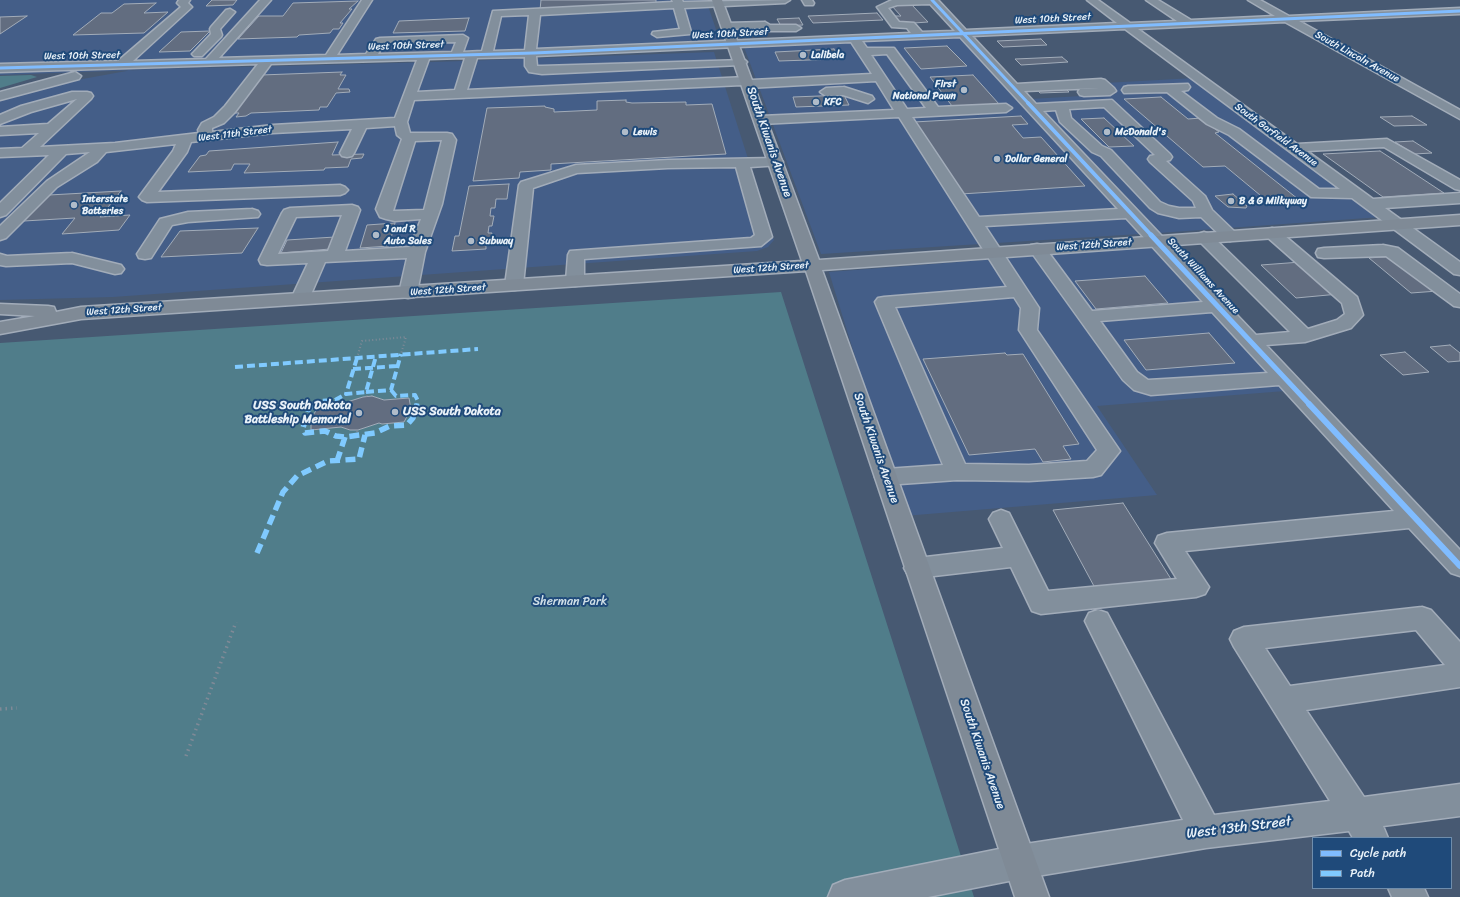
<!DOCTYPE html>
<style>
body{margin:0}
#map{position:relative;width:1460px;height:897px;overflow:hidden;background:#475972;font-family:Sriracha,sans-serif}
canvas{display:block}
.legend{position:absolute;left:1312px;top:837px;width:140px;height:52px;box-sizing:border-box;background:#1f4a7a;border:1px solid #6f8dac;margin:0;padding:5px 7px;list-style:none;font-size:12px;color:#e8f1f8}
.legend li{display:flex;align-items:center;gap:8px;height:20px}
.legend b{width:20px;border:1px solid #6f8dac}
</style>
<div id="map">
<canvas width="1460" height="897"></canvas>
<ul class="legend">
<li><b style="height:5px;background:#80bcff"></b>Cycle path</li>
<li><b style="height:5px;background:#80caff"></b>Path</li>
</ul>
</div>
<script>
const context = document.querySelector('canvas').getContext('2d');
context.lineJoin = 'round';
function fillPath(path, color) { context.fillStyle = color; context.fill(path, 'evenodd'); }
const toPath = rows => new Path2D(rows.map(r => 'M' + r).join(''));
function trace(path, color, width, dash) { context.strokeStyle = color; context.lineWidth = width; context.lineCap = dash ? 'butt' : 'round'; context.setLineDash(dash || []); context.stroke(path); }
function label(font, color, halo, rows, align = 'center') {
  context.font = font + ' Sriracha,sans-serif'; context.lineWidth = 4; context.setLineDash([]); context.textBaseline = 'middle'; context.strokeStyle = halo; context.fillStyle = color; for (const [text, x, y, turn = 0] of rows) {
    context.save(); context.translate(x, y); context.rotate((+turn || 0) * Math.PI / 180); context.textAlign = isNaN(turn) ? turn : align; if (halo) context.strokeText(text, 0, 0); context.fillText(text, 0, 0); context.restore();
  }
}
const built = toPath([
 [0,0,706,0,720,41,477,51,475,58,0,75],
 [960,37,1140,234,821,254,744,47],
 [714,52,774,240,768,247,757,251,113,297,0,300,0,99,55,84,132,70,434,62],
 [1194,78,1381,217,1159,233,1030,99,1116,94,1105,83],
 [1152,247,1285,391,1097,406,1157,495,904,516,829,272]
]);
const green = toPath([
 [31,75,37,77,0,88,0,76],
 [781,292,974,897,0,897,0,343]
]);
const building = toPath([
 [212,0,237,0,233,5,206,6,212,0],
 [541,0,656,0,656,4,540,10,541,0],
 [358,1,349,9,352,9,340,23,343,23,339,29,333,29,330,33,299,35,297,37,238,39,259,16,283,16,293,3,358,1],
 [156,3,144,13,168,12,144,33,73,35,101,13,112,13,124,4,156,3],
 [911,4,928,22,900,24,894,16,901,16,891,5,911,4],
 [877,13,883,20,813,23,808,16,877,13],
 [27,16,0,34,0,17,27,16],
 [469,18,465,31,393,33,399,21,469,18],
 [799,18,803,25,781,26,777,19,799,18],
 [210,31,190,51,159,52,181,32,210,31],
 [1041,39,1047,45,1003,47,997,41,1041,39],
 [947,46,967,66,921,69,904,48,947,46],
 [834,49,839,59,779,61,775,52,834,49],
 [1062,57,1068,62,1021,65,1015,59,1062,57],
 [342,72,340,75,346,75,338,89,349,89,350,92,336,93,327,107,320,107,319,110,251,113,246,116,236,117,239,113,231,113,261,75,342,72],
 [973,75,999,104,952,106,930,77,973,75],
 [1064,87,1069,92,1040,93,1035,88,1064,87],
 [844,95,849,105,796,107,793,97,844,95],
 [1161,97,1188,119,1201,118,1219,132,1215,133,1303,203,1272,205,1225,166,1203,167,1124,99,1161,97],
 [626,100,626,102,632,103,686,102,686,105,712,104,726,154,551,164,551,170,520,172,519,178,473,181,487,108,545,106,545,107,554,109,554,112,597,110,597,101,626,100],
 [1021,116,1028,124,1012,125,1023,138,1041,137,1085,186,961,194,914,122,1021,116],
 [1412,116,1427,125,1394,126,1380,117,1412,116],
 [1104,118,1134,146,1109,147,1081,119,1104,118],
 [1413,141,1432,153,1414,154,1395,142,1413,141],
 [338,142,332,155,364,154,362,158,351,159,348,167,325,168,324,170,244,173,250,164,234,164,231,170,188,172,200,156,206,155,209,151,338,142],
 [1380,151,1444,193,1383,197,1323,154,1380,151],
 [509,184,507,199,496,199,495,208,491,208,490,216,494,216,492,226,489,226,488,233,492,233,490,244,486,244,486,249,452,251,455,236,459,236,469,186,509,184],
 [121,191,100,217,130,215,119,230,62,234,75,218,24,221,49,195,121,191],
 [1233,194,1247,206,1246,208,1228,207,1215,196,1233,194],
 [395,223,389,246,360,248,367,225,395,223],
 [258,228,242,253,161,257,180,231,258,228],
 [335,237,330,249,281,253,287,240,335,237],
 [1394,256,1438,291,1411,293,1369,258,1394,256],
 [1301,262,1339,294,1296,298,1261,265,1301,262],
 [1145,276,1168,303,1096,309,1075,281,1145,276],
 [1209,333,1235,363,1146,370,1124,340,1209,333],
 [1450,345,1460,353,1460,361,1448,362,1430,347,1450,345],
 [1405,352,1429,372,1403,375,1380,355,1405,352],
 [1005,353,1007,355,1023,354,1079,444,1063,446,1071,459,1043,462,1035,449,969,455,923,359,1005,353],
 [372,396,384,400,409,398,411,409,404,422,382,424,379,423,358,430,350,430,341,427,311,430,311,421,313,415,321,404,347,402,363,397,372,396],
 [1123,503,1171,579,1095,588,1053,510,1123,503]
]);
const pathFar2 = toPath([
 [357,358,362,341,406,337,401,354],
 [366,392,367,397]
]);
const pathFar1 = toPath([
 [356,436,358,430]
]);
const path = toPath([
 [0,709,17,708],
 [186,756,236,622]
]);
const minor = toPath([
 [179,0,190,0,188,3,192,7,133,61,206,59,260,0,271,0,219,58,326,55,362,0,372,0,337,55,366,54,376,39,380,38,463,35,468,38,463,52,482,51,493,11,673,2,672,0,682,0,683,2,790,0,785,3,684,8,691,32,690,34,657,37,652,34,653,32,680,29,674,8,540,15,536,49,911,33,907,28,892,27,877,7,892,0,938,0,966,30,1117,23,1087,0,1098,0,1130,23,1177,21,1146,0,1158,0,1191,20,1275,16,1248,0,1260,0,1289,16,1460,8,1460,14,1299,21,1460,110,1460,119,1285,22,1138,29,1297,144,1387,139,1460,180,1460,190,1455,189,1384,147,1307,151,1373,199,1460,193,1460,203,1385,208,1460,262,1460,275,1454,274,1352,198,1311,197,1229,135,1207,124,1167,92,1124,93,1122,90,1124,87,1128,86,1188,84,1190,87,1188,90,1181,91,1217,118,1239,129,1319,189,1340,189,1125,29,972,36,1017,84,1101,79,1105,80,1114,88,1116,91,1110,95,1084,96,1080,95,1078,92,1080,89,1099,88,1024,91,1036,104,1112,100,1170,154,1172,157,1170,160,1166,161,1205,196,1212,210,1236,233,1238,236,1236,239,1230,241,1224,239,1201,217,1179,218,1158,213,1150,208,1101,156,1092,152,1060,122,1056,110,1043,111,1256,335,1290,332,1198,240,1196,237,1198,234,1204,232,1210,234,1308,329,1337,320,1345,314,1342,303,1266,236,1264,233,1266,230,1272,228,1278,230,1357,297,1363,315,1351,328,1305,342,1266,345,1460,550,1460,576,1451,573,1409,528,1185,551,1209,587,1205,594,1196,597,1041,614,1032,611,1011,567,917,578,908,575,904,568,908,561,917,558,1003,548,989,519,993,513,1001,510,1009,513,1048,591,1177,579,1155,543,1158,536,1167,533,1394,511,1279,385,1151,395,1134,390,1123,380,1029,249,1031,245,1037,244,1043,245,1092,311,1203,302,1126,218,985,226,1039,308,1037,330,1120,451,1101,475,1093,477,1029,481,957,480,886,485,878,483,875,477,878,471,886,469,943,465,875,302,878,298,884,297,1007,287,899,117,761,124,756,123,754,120,756,117,761,116,894,110,876,81,748,88,742,85,414,100,407,122,410,133,447,133,452,134,456,140,442,204,425,252,417,293,414,297,408,298,402,297,399,293,407,258,325,262,309,299,306,303,300,304,294,303,291,299,308,263,267,265,261,264,259,260,282,213,284,210,290,208,352,205,358,207,360,210,345,251,410,247,421,219,395,221,386,219,380,217,376,209,402,139,397,135,395,126,366,128,354,153,352,156,347,157,342,156,340,153,352,129,273,133,191,142,187,152,158,192,340,185,345,187,348,190,345,193,340,195,147,202,142,200,139,197,173,151,176,144,106,152,97,162,57,187,6,238,0,240,0,226,47,181,90,152,66,154,6,215,0,217,0,203,49,155,0,157,0,149,22,148,39,133,0,135,0,127,48,124,77,99,31,112,0,124,0,115,21,106,72,92,87,92,91,93,93,96,91,99,40,147,115,143,199,133,198,130,202,123,214,117,225,106,258,64,0,72,0,64,118,61,181,7,177,3,179,0],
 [930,4,955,31,922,32,914,23,899,22,888,8,897,5,930,4],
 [529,15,525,50,493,51,501,16,529,15],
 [960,37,1118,209,979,217,912,117,1006,112,1012,108,1006,104,938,107,894,48,867,48,862,41,960,37],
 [456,42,452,52,378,54,384,44,456,42],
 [851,42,872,74,752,80,747,77,467,90,477,58,525,57,525,66,529,72,542,74,741,65,745,64,747,62,745,60,542,66,537,66,536,56,851,42],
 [887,54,926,108,907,109,871,55,887,54],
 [465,58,455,90,417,92,429,59,465,58],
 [417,60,395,118,273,125,212,132,212,128,224,123,235,112,271,64,417,60],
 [1104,107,1155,155,1150,156,1148,159,1150,162,1193,201,1196,208,1179,208,1169,206,1160,202,1111,150,1102,146,1071,118,1069,109,1104,107],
 [442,140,424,210,393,211,415,141,442,140],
 [342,215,328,251,278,254,296,217,342,215],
 [1014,297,1021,308,1019,330,1097,450,1087,461,1029,465,965,464,895,307,1014,297],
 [1212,312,1268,373,1148,380,1137,372,1100,321,1212,312],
 [802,0,812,0,814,3,813,5,805,5,802,0],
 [230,9,235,12,220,29,222,35,221,37,202,56,194,56,192,54,194,52,211,34,210,29,211,27,226,10,230,9],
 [765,22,770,25,796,25,801,28,796,31,767,31,762,28,727,29,722,26,727,23,765,22],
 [75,72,81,76,79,79,0,100,0,92,75,72],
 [844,87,872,96,874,99,868,103,843,95,826,96,820,92,826,88,844,87],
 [776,158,781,159,783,162,781,165,750,167,772,237,761,246,584,259,584,281,581,285,575,286,569,285,566,281,568,255,570,251,751,238,755,235,736,167,668,168,577,173,533,188,523,285,520,289,514,290,508,289,505,285,519,185,521,182,576,165,668,160,776,158],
 [252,209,258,211,260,214,258,217,188,222,172,225,151,258,145,259,139,258,137,254,160,219,188,212,252,209],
 [1383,245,1398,248,1460,294,1460,307,1454,306,1386,256,1324,258,1318,257,1316,253,1318,249,1324,248,1383,245],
 [72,253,121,265,124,269,121,273,115,274,72,263,6,266,0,265,0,254,7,256,72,253],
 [1422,607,1431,610,1460,642,1460,687,1306,710,1364,797,1460,784,1460,816,1383,826,1388,838,1353,838,1349,831,1206,848,1019,879,928,897,828,897,833,885,845,880,1019,845,1183,820,1085,621,1089,613,1098,610,1107,613,1214,815,1330,801,1234,647,1230,639,1234,631,1244,627,1422,607],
 [1416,630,1445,665,1290,686,1265,648,1416,630],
 [1388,888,1424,888,1428,897,1392,897,1388,888]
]);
const major = toPath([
 [712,0,722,0,819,260,1460,215,1460,225,822,270,1049,897,1015,897,806,271,81,319,0,334,0,322,35,316,0,314,0,304,48,306,54,307,56,312,81,307,802,261,712,0]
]);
const quietFar1 = toPath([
 [357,358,346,394,366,392,376,356],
 [235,367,478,349],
 [353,369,398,366],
 [391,390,396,396,415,395,418,401,417,405],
 [366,392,391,390,401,354],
 [312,405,318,401,335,400,346,394]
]);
const quiet = toPath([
 [313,404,308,410,303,428,305,433,325,431,336,436,345,437,375,433,390,426,407,425,413,418,417,404],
 [337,461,345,437],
 [257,553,283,492,297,476,328,461,359,459,365,435]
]);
const cyclewayFar3 = toPath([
 [932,0,1029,104],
 [0,68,534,53,1460,11]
]);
const cyclewayFar2 = toPath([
 [1028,103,1152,236]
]);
const cyclewayFar1 = toPath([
 [1151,235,1310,405]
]);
const cycleway = toPath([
 [1309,404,1460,566]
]);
const markers = [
 [803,55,4,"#b0bcc9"],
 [964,90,4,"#b0bcc9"],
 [816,102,4,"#b0bcc9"],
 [625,132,4,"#b0bcc9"],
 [1107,132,4,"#b0bcc9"],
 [997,159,4,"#b0bcc9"],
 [1231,201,4,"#b0bcc9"],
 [74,205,4,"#b0bcc9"],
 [376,235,4,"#b0bcc9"],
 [471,241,4,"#b0bcc9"],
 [395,412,4,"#b0bcc9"],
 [359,413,4,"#b0bcc9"]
];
const farStreetnames = [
 ["West 10th Street",1053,19,-3],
 ["West 10th Street",730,34,-3],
 ["West 10th Street",406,46,-2],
 ["West 10th Street",82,56,-1],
 ["South Lincoln Avenue",1357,57,29],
 ["West 11th Street",235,134,-7],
 ["South Garfield Avenue",1276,135,36],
 ["West 12th Street",1094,245,-4],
 ["West 12th Street",771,268,-4],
 ["South Williams Avenue",1203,276,47],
 ["West 12th Street",448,290,-4],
 ["West 12th Street",124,310,-4]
];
const farPoinames = [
 ["Lalibela",811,55],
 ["First",956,84,"right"],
 ["National Pawn",956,96,"right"],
 ["KFC",824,102],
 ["Lewis",633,132],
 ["McDonald's",1115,132],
 ["Dollar General",1005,159],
 ["Interstate",82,199],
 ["Batteries",82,211],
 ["B & G Milkyway",1239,201],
 ["J and R",384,229],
 ["Auto Sales",384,241],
 ["Subway",479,241]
];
const streetNames = [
 ["South Kiwanis Avenue",769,142,71],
 ["South Kiwanis Avenue",876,448,71],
 ["South Kiwanis Avenue",982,754,71]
];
const poiNames = [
 ["USS South Dakota",351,406],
 ["Battleship Memorial",351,420],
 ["USS South Dakota",403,412,"left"]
];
const parkNames = [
 ["Sherman Park",570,602]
];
const nearStreetnames = [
 ["West 13th Street",1239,828,-7]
];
fillPath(built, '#445e88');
fillPath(green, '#507d8a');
fillPath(building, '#626d80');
trace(building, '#a2acb9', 1);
trace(minor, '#a2acb9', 3);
trace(major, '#a2acb9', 3);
trace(pathFar2, '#808a97', 2, [1, 2.5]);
trace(pathFar1, '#808a97', 2.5, [1, 3]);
trace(path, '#808a97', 3.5, [1.5, 4]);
fillPath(minor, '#828f9c');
fillPath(major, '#7f8a96');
trace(quietFar1, '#80caff', 4, [8, 4]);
trace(quiet, '#80caff', 5.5, [10, 5.5]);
trace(cyclewayFar3, '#80bcff', 3);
trace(cyclewayFar2, '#80bcff', 4);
trace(cyclewayFar1, '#80bcff', 5);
trace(cycleway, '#80bcff', 6);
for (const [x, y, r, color] of markers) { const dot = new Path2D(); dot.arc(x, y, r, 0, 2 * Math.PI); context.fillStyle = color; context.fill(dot); trace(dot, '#1f4a7a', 1.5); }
label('10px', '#e8f1f8', '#1f4a7a', farStreetnames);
label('bold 10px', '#e8f1f8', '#1f4a7a', farPoinames, 'left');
label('12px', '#e8f1f8', '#1f4a7a', streetNames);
label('bold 12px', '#e8f1f8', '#1f4a7a', poiNames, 'right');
label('12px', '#d1e0e8', '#1f4a7a', parkNames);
label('14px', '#e8f1f8', '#1f4a7a', nearStreetnames);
</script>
